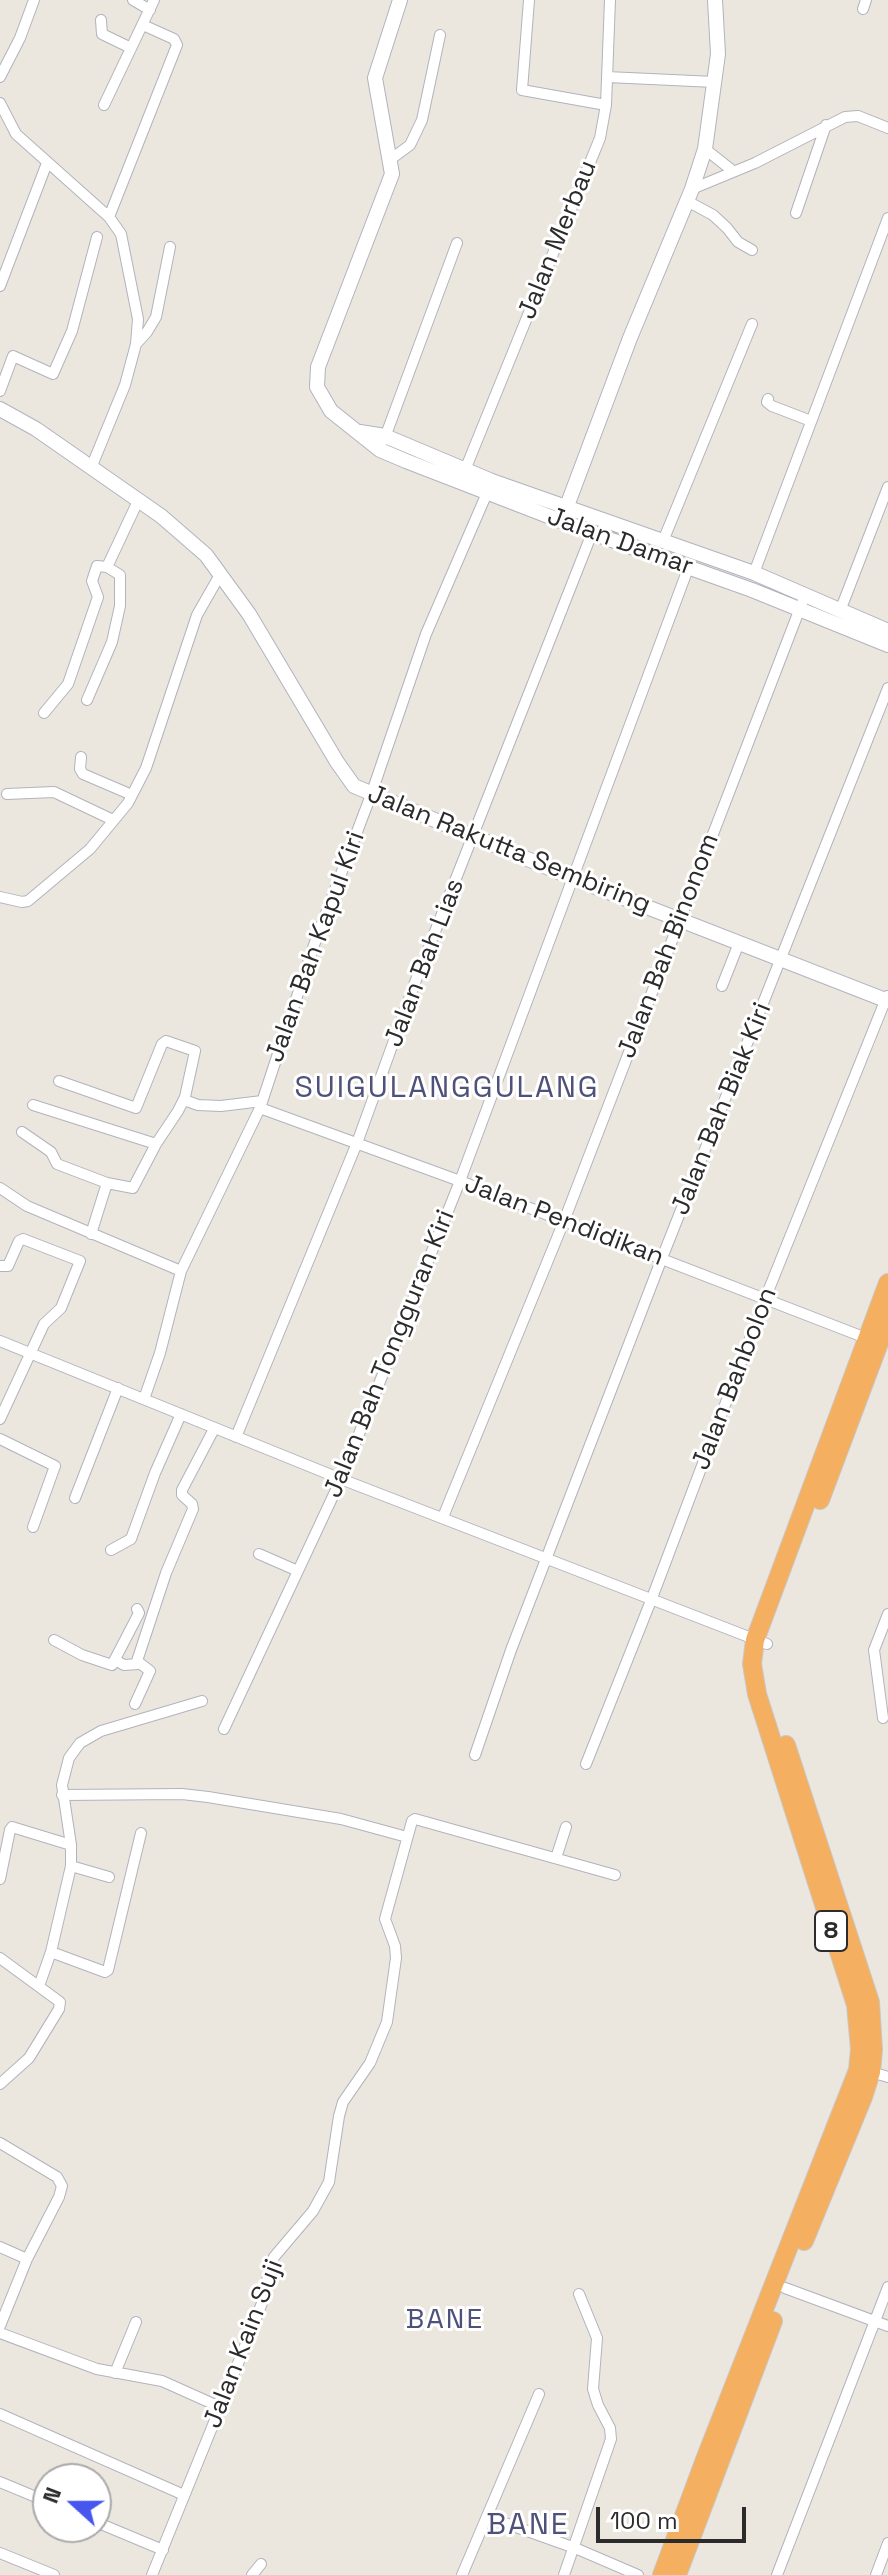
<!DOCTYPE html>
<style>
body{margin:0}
#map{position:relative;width:888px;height:2575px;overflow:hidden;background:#ece7de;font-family:"Space Grotesk",sans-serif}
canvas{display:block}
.north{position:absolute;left:32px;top:2463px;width:80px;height:80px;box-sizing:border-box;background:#fff;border:2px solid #aaa;border-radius:50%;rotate:291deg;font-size:22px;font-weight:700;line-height:32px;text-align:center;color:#2b2b2b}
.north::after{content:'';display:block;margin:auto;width:28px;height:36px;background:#4756ef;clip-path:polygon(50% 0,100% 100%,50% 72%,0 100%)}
.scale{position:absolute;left:596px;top:2507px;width:150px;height:36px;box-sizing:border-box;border:4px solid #2b2b2b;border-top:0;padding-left:10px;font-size:24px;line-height:28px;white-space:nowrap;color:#2b2b2b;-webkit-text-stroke:6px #fff;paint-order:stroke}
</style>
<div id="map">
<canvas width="888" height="2575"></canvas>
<div class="north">N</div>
<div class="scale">100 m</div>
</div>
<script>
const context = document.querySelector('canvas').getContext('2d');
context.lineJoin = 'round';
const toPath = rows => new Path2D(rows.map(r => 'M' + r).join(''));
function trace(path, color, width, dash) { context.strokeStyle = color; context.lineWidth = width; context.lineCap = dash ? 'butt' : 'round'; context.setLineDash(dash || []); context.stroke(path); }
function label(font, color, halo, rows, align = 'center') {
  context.font = font + ' "Space Grotesk",sans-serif'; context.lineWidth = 6; context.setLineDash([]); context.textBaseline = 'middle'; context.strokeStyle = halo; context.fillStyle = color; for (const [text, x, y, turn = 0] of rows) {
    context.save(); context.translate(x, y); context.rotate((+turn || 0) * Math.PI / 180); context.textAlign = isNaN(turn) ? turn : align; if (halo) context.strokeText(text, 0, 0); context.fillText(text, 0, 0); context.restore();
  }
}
const street = toPath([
 [133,0,150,10],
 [529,0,522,90,606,105],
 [863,9,866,0],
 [101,20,102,34,131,48],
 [0,77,20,38,34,0],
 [607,77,715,82],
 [0,103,16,134,109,217,121,234,138,319,136,344,125,385,91,468],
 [104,105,154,0],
 [705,149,733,171],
 [391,159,410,145,422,120,440,35],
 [692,189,755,163,845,117,858,116,888,128],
 [687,201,713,215,727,228,738,242,752,250],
 [796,213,826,125],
 [109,217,177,45,174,39,143,25],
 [0,286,47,163],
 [136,344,147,332,156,317,170,247],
 [0,391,13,356,53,374,72,331,97,237],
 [768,399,767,402,772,406,811,421],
 [384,440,457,243],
 [465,470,600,138,606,105,610,0],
 [663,541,752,324],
 [754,573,888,218],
 [840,611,888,487],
 [87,700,112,642,120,606,120,575,107,567],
 [44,713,68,684,98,597,92,581,97,566,107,567,138,501],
 [81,757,80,769,83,774,132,795],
 [7,794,54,792,113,820],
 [0,897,22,902,28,901,90,849,128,803,146,768,197,615,221,573],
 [722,986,739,943],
 [59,1081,136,1108,162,1044,166,1041,195,1051,185,1097,178,1111,156,1144,133,1188,107,1183,91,1234],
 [184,1100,198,1105,221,1106,262,1101],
 [33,1105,156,1144],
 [260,1108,460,1181,866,1338],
 [22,1132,51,1152,57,1164,107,1183],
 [0,1188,27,1206,181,1271],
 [0,1266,8,1266,19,1241,23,1239,80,1261,61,1308,44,1324,0,1419],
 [0,1341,341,1479,767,1644],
 [144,1399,160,1353,181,1271,260,1108,314,945,371,795,426,634,487,493],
 [236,1437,357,1143,414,985,592,533],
 [0,1439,55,1466,33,1527],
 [75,1498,118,1388],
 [443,1517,564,1221,802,603],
 [111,1550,131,1539,155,1473,181,1414],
 [259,1554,298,1571],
 [54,1640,82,1655,112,1665,139,1613,137,1609],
 [115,1660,124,1665,138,1664],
 [135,1704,150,1671,137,1661,166,1573,193,1509,192,1504,182,1495,182,1490,214,1429],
 [883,1718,874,1650,888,1614],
 [224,1729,341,1479,460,1181,689,566],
 [475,1755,511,1650,662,1258,888,688],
 [586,1764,652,1598,765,1299,887,996],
 [62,1795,182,1794,208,1797,341,1819,407,1837],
 [556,1858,566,1827],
 [71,1866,109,1877],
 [0,1879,10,1830,12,1827,71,1845],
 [51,1952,105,1972,108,1970,141,1833],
 [0,1958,60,2002,59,2009,29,2058,0,2084],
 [39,1986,51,1952,71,1866,71,1845,62,1785,69,1758,80,1743,101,1731,202,1701],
 [871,2072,888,2077],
 [0,2143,57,2177,62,2186,59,2197,27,2259,0,2326],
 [0,2247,27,2259],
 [785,2288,888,2326],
 [0,2333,97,2369,162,2381,220,2407],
 [115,2373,136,2322],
 [0,2414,184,2495],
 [0,2482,48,2502],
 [488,2517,575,2548,638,2575],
 [96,2522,163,2550],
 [0,2553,54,2575],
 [152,2575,252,2329,262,2303,270,2267,274,2257,313,2211,329,2182,339,2116,343,2102,370,2063,387,2022,396,1958,395,1946,385,1919,412,1821,415,1819,615,1875],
 [252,2575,261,2564],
 [462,2575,539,2394],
 [564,2575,611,2439,610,2428,598,2405,593,2389,597,2338,579,2294],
 [777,2575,888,2287],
 [876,2575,888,2543]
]);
const secondary = toPath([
 [400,0,375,78,392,174,318,367,317,387,331,411,380,450,406,461,592,533,752,590,888,645],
 [0,409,36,429,161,516,206,555,249,614,337,762,354,786,575,879,888,1001],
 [360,432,385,436,492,481,754,573,888,631],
 [567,506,630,338,692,189,705,149,718,54,715,0]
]);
const highway = toPath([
 [820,1500,888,1319],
 [786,1745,870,2002,873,2050,871,2072,863,2097,804,2241],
 [662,2575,706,2457,858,2070,860,2049,856,2005,757,1694,752,1664,755,1640,888,1283],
 [677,2575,773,2321]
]);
const shields = [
 [831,1931,32]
];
const shieldNames = [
 ["8",831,1931]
];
const streetNames = [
 ["Jalan Merbau",558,240,-68],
 ["Jalan Damar",620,542,20],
 ["Jalan Rakutta Sembiring",509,850,22],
 ["Jalan Bah Binonom",669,946,-69],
 ["Jalan Bah Kapul Kiri",316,947,-70],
 ["Jalan Bah Lias",425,963,-69],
 ["Jalan Bah Biak Kiri",722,1109,-68],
 ["Jalan Pendidikan",564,1221,21],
 ["Jalan Bah Tongguran Kiri",390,1354,-68],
 ["Jalan Bahbolon",735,1379,-69],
 ["Jalan Kain Suji",244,2344,-69]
];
const neighbourhoodNames = [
 ["BANE",445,2320]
];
const quarterNames = [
 ["SUIGULANGGULANG",447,1089],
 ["BANE",528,2526]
];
trace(street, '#b1b3be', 12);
trace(secondary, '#b1b3be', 16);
trace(highway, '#c8c8c8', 20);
trace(street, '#fff', 10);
trace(secondary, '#fff', 14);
trace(highway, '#f5af60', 18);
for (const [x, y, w] of shields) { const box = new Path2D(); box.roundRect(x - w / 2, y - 20, w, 40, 6); context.fillStyle = '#fff'; context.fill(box); trace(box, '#2b2b2b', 2); }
label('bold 24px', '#2b2b2b', null, shieldNames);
label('26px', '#2b2b2b', '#fff', streetNames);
context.letterSpacing = '2px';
label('28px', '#4e5179', '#fff', neighbourhoodNames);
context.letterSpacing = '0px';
context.letterSpacing = '2px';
label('30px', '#4e5179', '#fff', quarterNames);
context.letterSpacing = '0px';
</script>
